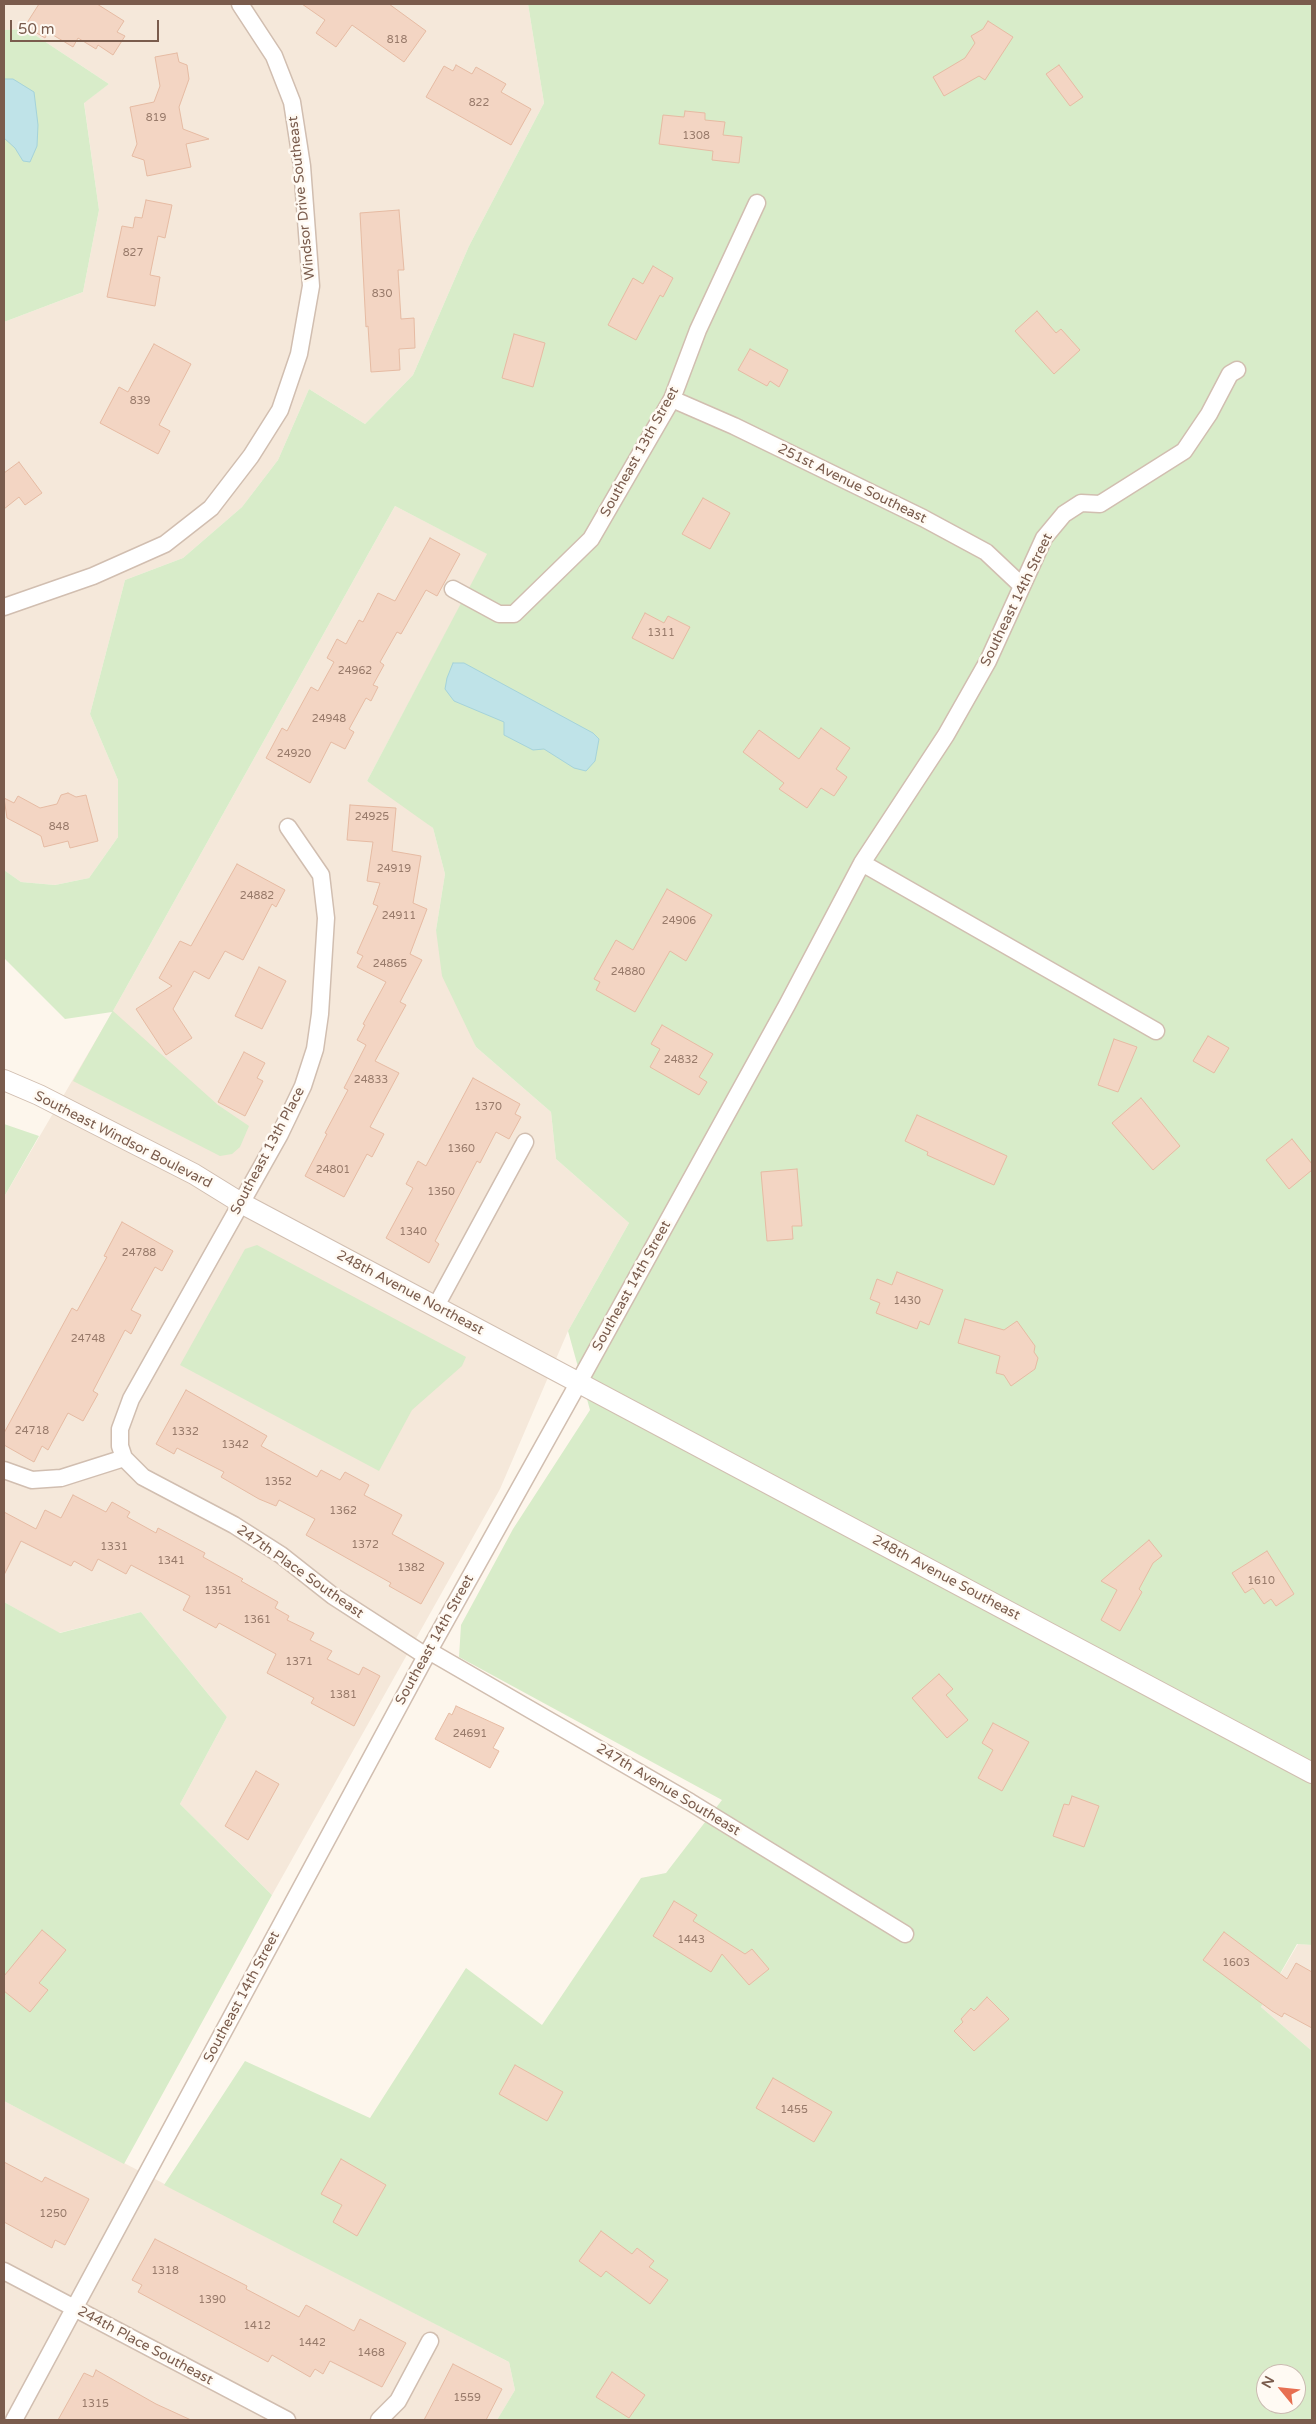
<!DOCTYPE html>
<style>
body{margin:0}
#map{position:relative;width:1316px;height:2424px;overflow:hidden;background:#fdf6ec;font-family:"Varela Round",sans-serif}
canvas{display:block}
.frame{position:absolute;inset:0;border:5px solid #7a5c4d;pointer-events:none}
.north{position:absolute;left:1256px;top:2364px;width:50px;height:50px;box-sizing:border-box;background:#fffaf3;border:1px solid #cabbb1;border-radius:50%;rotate:298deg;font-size:14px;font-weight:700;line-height:20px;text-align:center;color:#7a5c4d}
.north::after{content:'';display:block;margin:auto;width:18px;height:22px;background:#e76f51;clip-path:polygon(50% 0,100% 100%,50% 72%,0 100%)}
.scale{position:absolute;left:10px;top:20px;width:149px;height:22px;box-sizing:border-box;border:2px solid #7a5c4d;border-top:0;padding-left:6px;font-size:15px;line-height:18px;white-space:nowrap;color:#7a5c4d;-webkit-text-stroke:4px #fffaf3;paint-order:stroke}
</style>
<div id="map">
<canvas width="1316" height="2424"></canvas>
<div class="frame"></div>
<div class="north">N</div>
<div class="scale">50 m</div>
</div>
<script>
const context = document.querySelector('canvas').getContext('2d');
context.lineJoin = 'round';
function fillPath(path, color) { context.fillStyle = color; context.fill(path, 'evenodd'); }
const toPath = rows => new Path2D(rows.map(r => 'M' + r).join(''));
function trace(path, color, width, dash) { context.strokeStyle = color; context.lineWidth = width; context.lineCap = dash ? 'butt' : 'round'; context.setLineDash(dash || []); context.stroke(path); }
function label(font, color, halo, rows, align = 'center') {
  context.font = font + ' "Varela Round",sans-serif'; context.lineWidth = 5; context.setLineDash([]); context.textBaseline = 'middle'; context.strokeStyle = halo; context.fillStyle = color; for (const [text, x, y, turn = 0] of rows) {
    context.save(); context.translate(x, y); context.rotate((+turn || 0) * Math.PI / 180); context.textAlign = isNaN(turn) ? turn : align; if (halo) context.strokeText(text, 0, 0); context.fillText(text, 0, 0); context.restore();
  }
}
const residential = toPath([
 [4,4,528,4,544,103,469,246,413,375,365,424,309,389,278,460,242,507,183,558,125,580,90,714,118,780,118,837,89,878,55,885,21,882,4,870,4,322,83,292,99,210,84,102,109,84,26,29,4,30],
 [395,506,488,554,367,781,401,801,433,828,445,874,436,930,476,1047,551,1112,556,1159,629,1223,568,1331,500,1489,272,1895,180,1804,227,1717,141,1612,59,1633,4,1602,4,1197,113,1011],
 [1298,1944,1312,1945,1312,2051,1261,2007],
 [4,2101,509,2362,515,2390,497,2420,4,2420]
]);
const green = toPath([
 [528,4,1312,4,1312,1945,1297,1944,1261,2007,1312,2051,1312,2420,497,2420,515,2390,509,2362,164,2185,245,2061,370,2118,466,1968,542,2025,641,1878,666,1873,722,1800,459,1657,461,1625,513,1529,590,1410,568,1331,629,1223,556,1159,551,1112,476,1047,442,976,436,930,445,874,433,828,367,781,487,554,395,506,113,1011,218,1105,249,1126,240,1147,232,1154,220,1156,73,1081,112,1012,65,1019,4,958,4,870,21,882,55,885,89,878,118,837,118,780,90,714,125,580,183,558,242,507,278,460,309,389,365,424,413,375,469,246,544,103],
 [1266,2374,1296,2374,1296,2404,1266,2404],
 [26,29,109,84,84,103,99,210,83,292,4,322,4,30],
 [4,1124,39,1136,4,1197],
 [257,1245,466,1357,462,1366,412,1410,379,1471,180,1365,245,1249],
 [4,1602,60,1633,141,1612,227,1717,180,1804,272,1895,124,2164,4,2101]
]);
const water = toPath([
 [4,79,13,79,34,92,38,125,37,146,30,162,23,161,15,148,4,138,4,79],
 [453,663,464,663,593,733,599,739,595,761,586,771,574,768,544,749,533,750,504,735,504,722,454,701,445,689,447,678,453,663]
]);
const building = toPath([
 [39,4,97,4,124,21,117,32,125,36,113,55,98,45,96,49,78,38,73,47,48,32,45,38,25,26,39,4],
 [302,4,389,4,426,31,404,62,352,25,336,47,316,33,325,20,302,4],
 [988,21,1013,37,985,80,979,76,944,96,933,77,965,58,975,43,971,36,983,29,988,21],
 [177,53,179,62,187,65,189,79,179,107,183,129,209,139,186,144,191,167,147,176,144,160,132,156,137,144,130,107,154,102,160,86,155,57,177,53],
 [456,65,472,74,476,67,506,84,501,92,531,109,511,145,426,97,444,66,453,71,456,65],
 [1059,65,1083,97,1070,106,1046,74,1059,65],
 [685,111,705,113,705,120,725,122,723,135,742,137,739,163,712,160,713,151,659,144,663,115,684,117,685,111],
 [146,200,172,205,165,238,158,236,150,275,160,277,155,306,107,297,122,226,133,228,135,217,142,218,146,200],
 [399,210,404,270,398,270,401,319,414,318,415,348,399,349,400,370,371,372,368,326,366,327,360,213,399,210],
 [653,266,673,278,663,297,660,295,636,340,608,325,633,278,643,284,653,266],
 [1037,311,1056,333,1061,329,1080,350,1054,374,1015,331,1037,311],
 [514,334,545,343,533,387,502,378,514,334],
 [154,344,191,364,159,425,170,431,158,454,100,423,119,387,128,392,154,344],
 [750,349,788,370,779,387,770,381,767,386,738,370,750,349],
 [19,462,42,493,25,505,19,497,4,509,4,473,19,462],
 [703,498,730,513,710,549,682,534,703,498],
 [430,538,460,554,437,596,426,590,401,634,397,632,380,662,384,665,373,685,378,687,371,701,366,698,349,729,354,732,345,749,331,742,310,783,266,758,282,728,287,731,311,687,318,691,334,662,327,658,337,639,346,644,359,620,363,622,378,593,395,601,430,538],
 [645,613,664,623,668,616,690,627,673,659,632,638,645,613],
 [821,728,850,748,836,769,847,777,834,796,821,788,807,808,779,789,784,783,743,752,759,730,799,759,821,728],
 [68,793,76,797,86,795,98,841,70,848,68,841,44,847,41,836,7,818,4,798,14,803,18,796,40,808,57,804,61,795,68,793],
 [350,805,396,808,392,851,421,856,413,903,427,909,410,954,422,960,400,1002,406,1005,375,1061,399,1073,370,1127,384,1134,372,1157,367,1154,344,1197,305,1176,327,1134,325,1133,348,1090,344,1088,366,1045,357,1040,365,1025,363,1024,386,982,357,967,363,956,357,953,378,906,373,904,380,883,367,881,373,842,347,840,350,805],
 [237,864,285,890,276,907,272,904,243,960,225,951,209,979,194,971,173,1009,192,1038,166,1055,136,1009,172,986,159,978,180,941,191,946,237,864],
 [667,889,712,915,686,961,670,951,635,1012,596,990,600,982,594,979,616,940,633,950,667,889],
 [259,967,286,981,262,1029,235,1016,259,967],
 [662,1025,713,1054,699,1077,707,1082,699,1095,650,1067,660,1049,651,1044,662,1025],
 [1208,1036,1229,1048,1214,1073,1193,1061,1208,1036],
 [1114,1039,1137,1047,1118,1092,1098,1085,1114,1039],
 [244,1052,265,1063,257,1078,263,1081,245,1116,218,1102,244,1052],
 [473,1078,520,1104,515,1114,521,1117,509,1139,496,1132,480,1163,477,1161,435,1241,439,1244,429,1263,386,1238,413,1188,406,1184,418,1161,426,1166,473,1078],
 [1141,1098,1180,1146,1153,1170,1112,1123,1141,1098],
 [917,1115,1007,1156,994,1185,927,1155,928,1152,905,1141,917,1115],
 [1292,1139,1312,1164,1312,1170,1289,1189,1266,1160,1292,1139],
 [797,1169,802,1226,792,1226,793,1239,767,1241,761,1172,797,1169],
 [122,1222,173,1251,162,1271,155,1267,131,1310,141,1315,131,1334,125,1330,93,1391,98,1394,83,1421,68,1413,48,1450,42,1446,34,1462,4,1445,4,1433,72,1308,77,1311,107,1257,104,1256,122,1222],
 [897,1272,943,1290,929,1325,920,1321,917,1329,876,1313,880,1303,870,1299,877,1279,892,1285,897,1272],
 [965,1319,1004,1330,1017,1321,1035,1346,1034,1352,1038,1358,1035,1369,1011,1386,1004,1375,996,1373,1000,1356,958,1343,965,1319],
 [186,1390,267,1436,261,1446,317,1477,321,1470,340,1480,345,1472,369,1485,364,1495,402,1515,392,1534,444,1563,421,1604,389,1586,391,1583,306,1535,315,1519,279,1500,276,1506,259,1499,221,1477,224,1472,177,1448,174,1454,156,1444,186,1390],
 [73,1495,106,1512,112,1502,130,1512,127,1517,156,1533,158,1528,205,1553,203,1557,243,1579,241,1581,278,1602,275,1608,289,1616,287,1620,314,1633,310,1640,332,1651,327,1659,359,1675,363,1667,380,1676,354,1726,311,1703,314,1698,267,1673,276,1654,219,1623,216,1628,183,1610,190,1596,131,1565,126,1574,98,1559,92,1571,74,1561,71,1566,21,1541,4,1575,4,1512,36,1529,45,1510,61,1518,73,1495],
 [1149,1540,1162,1556,1153,1563,1139,1589,1142,1592,1120,1631,1101,1620,1117,1590,1101,1581,1149,1540],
 [1267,1551,1294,1594,1276,1606,1271,1599,1264,1604,1253,1588,1245,1593,1232,1573,1267,1551],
 [939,1674,953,1689,946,1695,968,1720,947,1738,912,1698,939,1674],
 [456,1706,504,1728,493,1748,499,1751,490,1768,435,1739,449,1713,452,1715,456,1706],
 [993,1723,1029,1742,1002,1791,978,1778,993,1750,982,1743,993,1723],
 [256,1771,279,1784,248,1840,225,1826,256,1771],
 [1072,1796,1099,1806,1084,1847,1053,1836,1064,1804,1069,1805,1072,1796],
 [674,1901,697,1915,693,1921,745,1954,752,1949,769,1969,749,1985,722,1954,711,1972,653,1936,674,1901],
 [42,1930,66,1950,39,1983,48,1990,30,2012,4,1991,4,1976,42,1930],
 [1224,1932,1287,1979,1296,1963,1312,1972,1312,2028,1284,2013,1282,2017,1272,2011,1203,1960,1224,1932],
 [987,1997,1009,2019,974,2051,954,2031,963,2022,961,2019,971,2008,974,2011,987,1997],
 [515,2065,563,2092,547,2121,499,2094,515,2065],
 [773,2078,832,2112,814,2142,756,2108,773,2078],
 [341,2159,386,2185,357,2236,333,2222,342,2205,321,2194,341,2159],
 [4,2162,42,2182,45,2177,89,2199,65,2245,55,2240,52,2248,4,2222,4,2162],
 [601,2231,632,2254,637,2248,654,2261,649,2267,668,2280,650,2304,606,2271,601,2277,579,2261,601,2231],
 [155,2239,247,2286,246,2289,299,2317,306,2305,354,2331,360,2319,406,2343,382,2387,330,2361,323,2374,315,2369,310,2377,272,2355,268,2362,138,2292,142,2285,132,2280,155,2239],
 [453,2364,502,2389,486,2420,424,2420,453,2364],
 [96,2370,156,2404,191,2420,58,2420,84,2373,93,2377,96,2370],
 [612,2372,645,2395,629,2418,596,2397,612,2372]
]);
const minor = toPath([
 [672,399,734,426,923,518,986,552,1021,585],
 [453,589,499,614,514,614,591,539,672,399,698,330,757,203],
 [4,607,93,576,165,544,211,508,251,456,280,410,299,354,311,286,302,166,292,102,274,56,240,4],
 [288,827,321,875,326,918,320,1014,315,1049,303,1086,280,1134,131,1399,120,1429,120,1446,124,1458,143,1477,234,1525,281,1555,333,1596,426,1656],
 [862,863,1156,1031],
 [436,1306,525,1142],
 [4,1470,32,1480,61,1478,124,1458],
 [429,1651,690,1802,905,1934],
 [4,2271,287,2420],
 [14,2420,426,1656,579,1382,787,1005,862,863,946,735,988,661,1044,538,1064,514,1081,503,1100,504,1184,451,1209,414,1230,374,1237,370],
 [379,2420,398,2401,430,2341]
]);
const tertiary = toPath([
 [4,1080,39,1095,194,1174,241,1203,1312,1773]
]);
const numberNames = [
 ["818",397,40],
 ["822",479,103],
 ["819",156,118],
 ["1308",696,136],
 ["827",133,253],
 ["830",382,294],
 ["839",140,401],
 ["1311",661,633],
 ["24962",355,671],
 ["24948",329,719],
 ["24920",294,754],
 ["24925",372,817],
 ["848",59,827],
 ["24919",394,869],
 ["24882",257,896],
 ["24911",399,916],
 ["24906",679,921],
 ["24865",390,964],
 ["24880",628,972],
 ["24832",681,1060],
 ["24833",371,1080],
 ["1370",488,1107],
 ["1360",461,1149],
 ["24801",333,1170],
 ["1350",441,1192],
 ["1340",413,1232],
 ["24788",139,1253],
 ["1430",907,1301],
 ["24748",88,1339],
 ["24718",32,1431],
 ["1332",185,1432],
 ["1342",235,1445],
 ["1352",278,1482],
 ["1362",343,1511],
 ["1372",365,1545],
 ["1331",114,1547],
 ["1341",171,1561],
 ["1382",411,1568],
 ["1610",1261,1581],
 ["1351",218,1591],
 ["1361",257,1620],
 ["1371",299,1662],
 ["1381",343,1695],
 ["24691",470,1734],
 ["1443",691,1940],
 ["1603",1236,1963],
 ["1455",794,2110],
 ["1250",53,2214],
 ["1318",165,2271],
 ["1390",212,2300],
 ["1412",257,2326],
 ["1442",312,2343],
 ["1468",371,2353],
 ["1559",467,2398],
 ["1315",95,2404]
];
const streetNames = [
 ["Windsor Drive Southeast",302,198,-96],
 ["Southeast 13th Street",640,452,-61],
 ["251st Avenue Southeast",852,484,26],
 ["Southeast 14th Street",1017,600,-64],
 ["Southeast Windsor Boulevard",123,1140,27],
 ["Southeast 13th Place",268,1151,-62],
 ["Southeast 14th Street",632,1286,-61],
 ["248th Avenue Northeast",410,1293,28],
 ["247th Place Southeast",300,1572,35],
 ["248th Avenue Southeast",946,1578,28],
 ["Southeast 14th Street",435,1640,-61],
 ["247th Avenue Southeast",668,1790,31],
 ["Southeast 14th Street",242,1997,-62],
 ["244th Place Southeast",145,2346,28]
];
fillPath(residential, '#f5e8da');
fillPath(green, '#d8ecc9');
fillPath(water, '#bfe3e8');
trace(water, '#a5d3da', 1);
fillPath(building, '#f3d5c3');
trace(building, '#e6bba3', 1);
trace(minor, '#d1beb0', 19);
trace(tertiary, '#d1beb0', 22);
trace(minor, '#fff', 16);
trace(tertiary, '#fff', 20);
label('11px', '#987a6a', null, numberNames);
label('14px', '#7a5c4d', '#fffaf3', streetNames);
</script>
